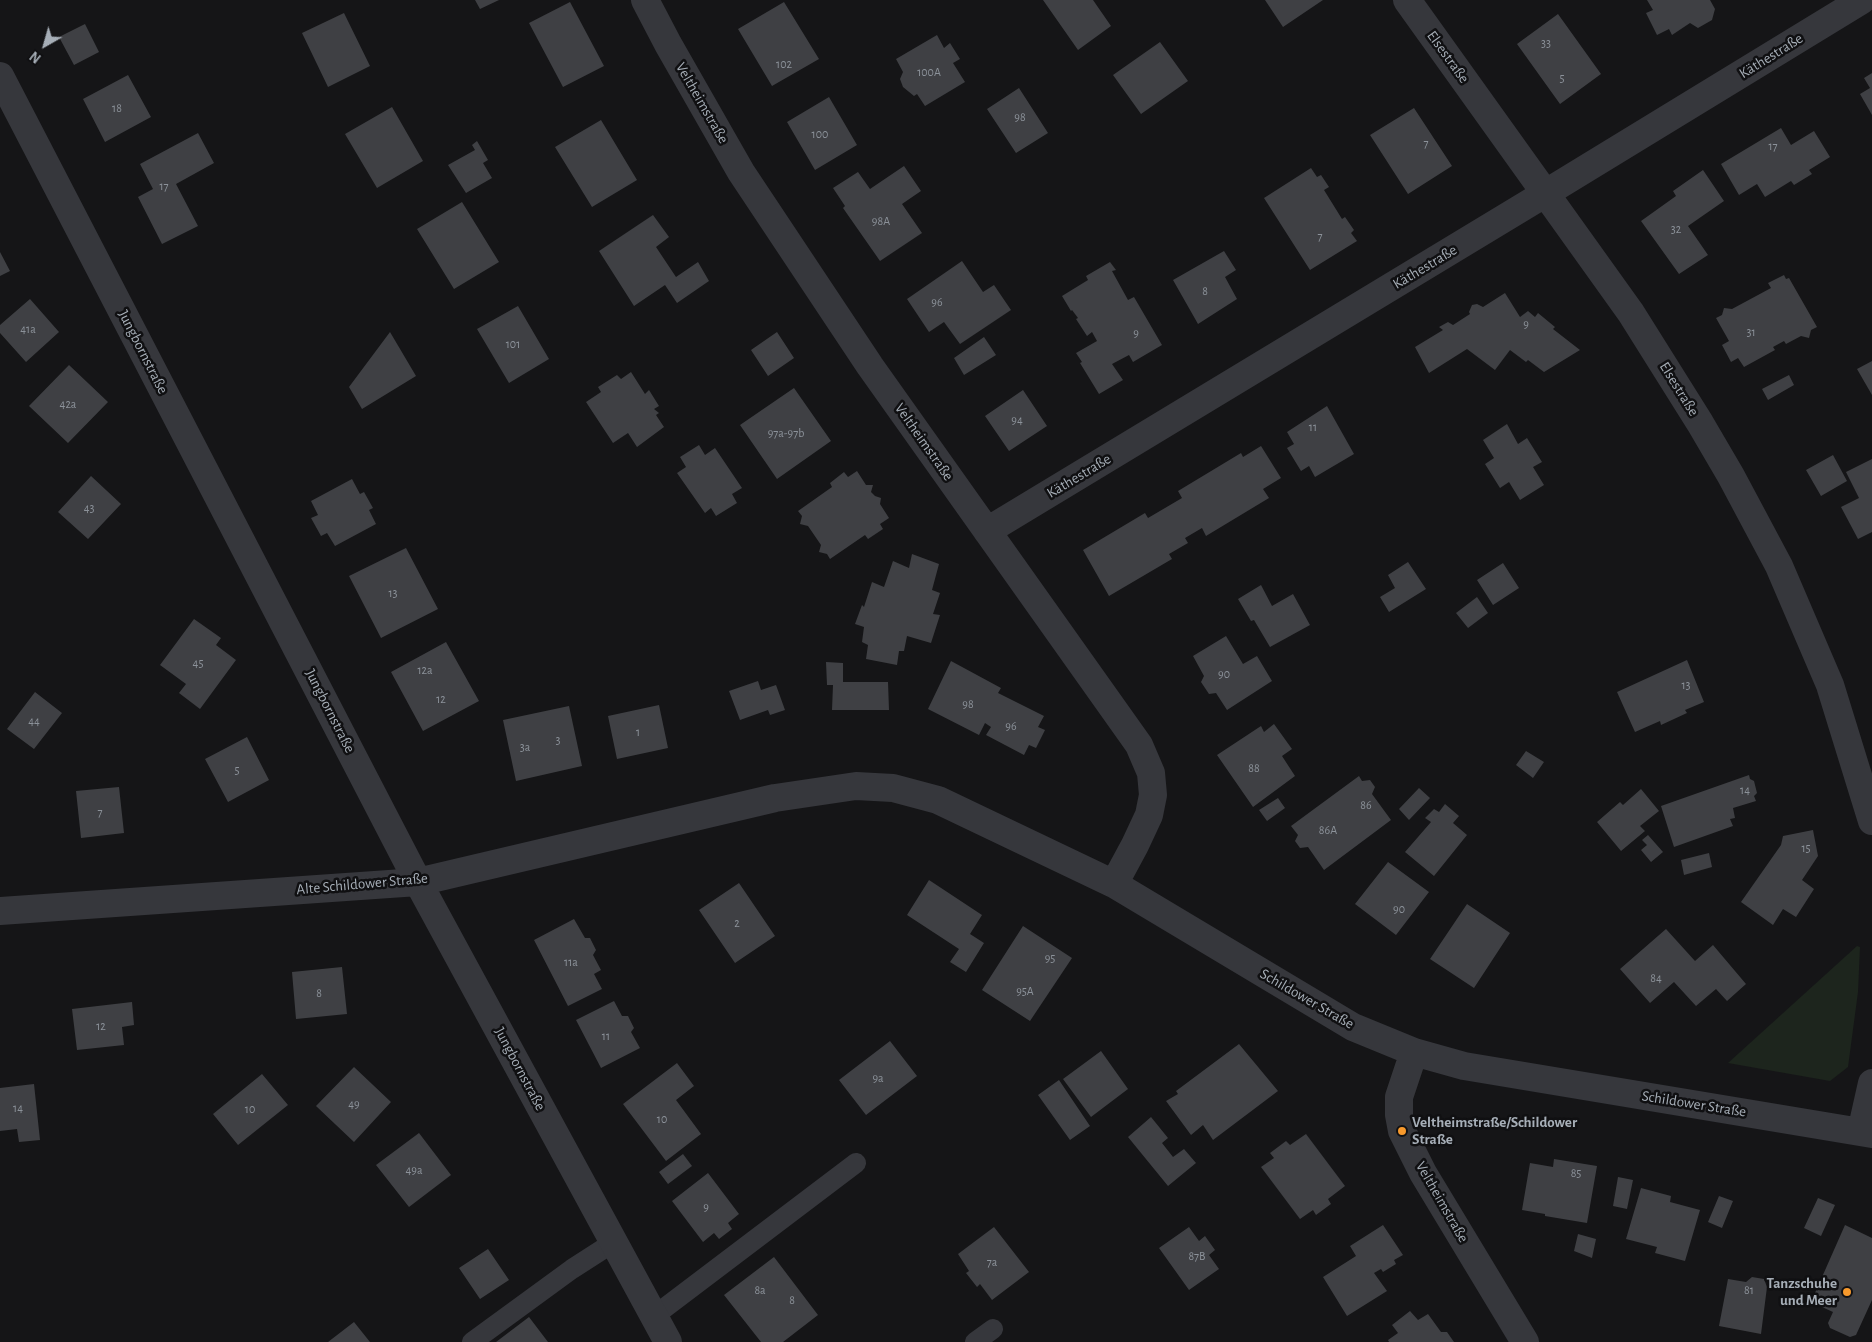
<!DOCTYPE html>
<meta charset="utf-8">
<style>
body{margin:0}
#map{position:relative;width:1872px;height:1342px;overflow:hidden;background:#151517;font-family:"Alegreya Sans",sans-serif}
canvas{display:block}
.north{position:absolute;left:20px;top:20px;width:50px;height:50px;-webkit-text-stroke:4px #101012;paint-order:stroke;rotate:218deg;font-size:14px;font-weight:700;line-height:20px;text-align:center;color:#a6aeb7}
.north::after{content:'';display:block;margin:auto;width:18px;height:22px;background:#a6aeb7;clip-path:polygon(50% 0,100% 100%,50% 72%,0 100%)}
</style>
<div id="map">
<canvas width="1872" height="1342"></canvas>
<div class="north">N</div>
</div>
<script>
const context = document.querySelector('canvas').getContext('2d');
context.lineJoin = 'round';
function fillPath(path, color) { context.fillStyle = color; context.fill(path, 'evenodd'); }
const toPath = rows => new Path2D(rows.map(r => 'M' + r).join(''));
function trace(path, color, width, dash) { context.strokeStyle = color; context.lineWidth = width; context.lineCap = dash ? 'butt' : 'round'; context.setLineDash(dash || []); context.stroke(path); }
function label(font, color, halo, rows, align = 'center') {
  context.font = font + ' "Alegreya Sans",sans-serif'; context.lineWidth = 5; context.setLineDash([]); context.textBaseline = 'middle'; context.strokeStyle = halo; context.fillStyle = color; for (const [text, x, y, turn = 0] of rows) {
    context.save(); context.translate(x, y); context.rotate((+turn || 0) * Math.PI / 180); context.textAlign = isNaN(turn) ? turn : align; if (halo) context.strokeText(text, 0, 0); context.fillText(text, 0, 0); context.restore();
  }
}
const green = toPath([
 [1857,946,1860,947,1858,992,1848,1067,1830,1081,1728,1063]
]);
const building = toPath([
 [475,0,499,0,480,9],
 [1043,0,1093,0,1111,26,1078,50],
 [1265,0,1323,0,1283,27],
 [1647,0,1710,0,1715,9,1712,20,1698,28,1690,23,1672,35,1669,29,1657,35,1646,13,1653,10],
 [570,2,604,66,563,87,529,23],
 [784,2,819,59,772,86,738,29],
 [344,13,370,66,328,87,302,33],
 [1558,14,1601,74,1560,104,1517,44],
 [85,24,99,52,74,65,59,37],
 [937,35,944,48,950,43,960,59,953,63,965,82,925,106,917,94,914,96,903,87,900,79,903,72,896,59],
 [1160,42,1188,81,1141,114,1113,75],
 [1872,73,1872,115,1860,94,1870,88,1864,78],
 [128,75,151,117,105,142,83,99],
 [1019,88,1048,133,1016,153,987,109],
 [829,97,857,145,815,170,787,122],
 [392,107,423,161,377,188,345,134],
 [1414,108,1452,166,1408,194,1370,135],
 [601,120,637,180,592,207,555,147],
 [1781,128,1791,145,1814,131,1830,157,1809,170,1812,174,1794,185,1791,181,1765,197,1757,184,1739,195,1721,164],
 [198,133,214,163,176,184,198,226,162,244,138,197,153,189,140,164],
 [477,141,488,160,483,163,492,178,466,193,448,165,475,150,472,145],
 [904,166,921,191,902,204,922,233,880,261,843,208,845,206,833,188,858,172,870,189],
 [1311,168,1317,177,1321,175,1329,187,1324,190,1342,219,1345,217,1354,230,1351,233,1357,241,1310,270,1264,198],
 [1703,170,1724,201,1688,226,1708,255,1679,274,1641,221,1676,196,1673,191],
 [462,202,499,262,454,289,417,229],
 [653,215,669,237,656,247,676,277,698,262,709,281,677,303,665,285,634,306,599,251],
 [1224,251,1236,270,1225,277,1237,299,1198,324,1173,280],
 [0,252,10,271,0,276],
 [962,261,983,292,994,285,1011,310,960,344,944,322,929,332,907,299],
 [1110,262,1116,270,1112,271,1128,300,1134,297,1162,345,1133,362,1129,355,1112,364,1123,380,1099,394,1080,363,1082,362,1076,353,1097,341,1092,332,1087,336,1076,319,1078,318,1072,310,1071,311,1062,296,1088,280,1086,276],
 [1784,275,1786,279,1789,278,1817,327,1811,330,1809,338,1801,336,1786,344,1784,341,1773,347,1775,350,1744,367,1738,358,1731,362,1722,345,1729,341,1716,318,1722,315,1724,308,1732,309,1771,288,1768,283],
 [1505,293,1520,317,1528,311,1535,317,1538,313,1555,327,1553,329,1580,350,1544,372,1528,360,1526,362,1510,350,1495,370,1467,349,1429,373,1415,347,1443,330,1439,327,1448,322,1453,325,1470,314,1469,312,1472,305,1477,304,1483,307],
 [30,299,59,332,26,362,0,333,0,325],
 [518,306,549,359,509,383,477,329],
 [390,332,416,376,362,409,349,387],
 [777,332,794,358,768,376,751,350],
 [984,337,996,355,964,375,954,358],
 [1872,361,1872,395,1857,369],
 [69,365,108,402,68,443,29,406],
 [631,372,645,394,649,390,659,406,654,409,659,413,656,415,664,427,637,447,628,433,613,443,586,402,601,392,598,387,617,375,621,379],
 [1789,375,1794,385,1768,400,1762,389],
 [794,388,831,441,777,479,740,425],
 [1023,390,1047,426,1009,451,985,416],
 [1327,406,1354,454,1315,477,1309,466,1301,471,1287,448,1294,444,1287,432],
 [1507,424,1518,444,1527,438,1542,462,1533,467,1544,485,1520,500,1509,482,1500,488,1485,464,1494,458,1483,440],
 [699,445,705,455,715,448,742,488,732,494,737,503,716,516,711,508,705,513,677,473,686,467,680,457],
 [1261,446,1281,478,1263,489,1269,498,1206,536,1202,528,1185,538,1188,543,1169,554,1172,559,1109,596,1083,550,1145,513,1148,518,1182,498,1178,491,1241,453,1243,457],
 [1833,455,1847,481,1821,496,1806,470],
 [1872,459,1872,532,1858,539,1841,507,1859,498,1846,472],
 [857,471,866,485,873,485,871,492,875,496,881,498,880,504,889,518,880,524,883,529,868,539,865,535,830,559,827,554,819,552,821,545,808,526,800,524,802,516,798,511,832,487,830,483,844,472,848,477],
 [91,476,121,504,88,539,58,512],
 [352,479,360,494,364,492,373,508,369,510,376,524,335,546,327,533,321,536,311,518,318,515,311,501],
 [406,548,438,609,381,638,349,576],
 [912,554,939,564,932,590,940,593,933,614,940,615,931,643,907,636,904,651,899,651,897,665,866,659,868,645,862,642,864,627,855,624,862,605,864,607,872,582,884,587,893,561,909,568],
 [1408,562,1426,589,1389,612,1380,597,1395,588,1388,575],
 [1503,563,1519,588,1493,605,1477,580],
 [1261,585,1272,606,1293,594,1310,625,1270,647,1254,620,1251,621,1238,599],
 [1477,597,1488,613,1468,628,1456,613],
 [194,619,221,638,216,645,236,660,200,709,179,693,186,684,160,665],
 [1226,636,1243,664,1257,656,1272,681,1227,710,1216,693,1209,694,1201,682,1204,676,1193,656],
 [446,642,479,701,423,731,391,672],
 [1687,660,1704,702,1685,710,1687,713,1661,725,1660,721,1635,732,1617,692],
 [951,661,1001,688,998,693,1044,716,1038,727,1045,730,1036,748,1029,745,1024,755,986,735,991,727,985,723,979,735,928,709],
 [826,662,843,663,843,682,888,682,889,710,832,710,833,685,827,685],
 [758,681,761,690,776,685,785,710,770,715,768,710,740,720,729,691],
 [35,692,62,713,34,749,7,729],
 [659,705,668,748,617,759,608,716],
 [569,706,582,766,516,781,503,720],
 [1274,724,1292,749,1282,756,1295,776,1253,807,1217,755,1261,726,1264,732],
 [247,737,269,780,228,802,205,759],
 [1526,751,1544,762,1533,778,1516,765],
 [1749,775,1750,779,1754,781,1757,793,1754,796,1756,801,1733,808,1735,818,1730,819,1733,826,1674,847,1661,806],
 [1359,776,1362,781,1370,780,1375,787,1372,794,1391,820,1324,870,1308,847,1300,848,1295,841,1298,835,1291,826],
 [119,787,124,833,81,838,76,791],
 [1419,788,1430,798,1409,820,1399,809],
 [1641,789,1659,811,1640,826,1645,831,1621,851,1597,822,1620,802,1623,805],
 [1278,798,1285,808,1267,821,1259,810],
 [1445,804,1459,816,1453,823,1467,835,1434,876,1405,852,1431,822,1425,818,1434,809,1439,812],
 [1813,830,1818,856,1802,880,1814,889,1796,917,1783,909,1773,925,1741,902,1781,845,1783,836],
 [1648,835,1663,852,1651,862,1641,850,1647,845,1642,840],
 [1709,853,1712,867,1684,875,1681,860],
 [1388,862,1429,892,1396,935,1355,904],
 [929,880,982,915,970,934,984,943,966,972,950,962,959,949,907,915],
 [739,883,775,936,735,963,699,910],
 [1467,904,1510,933,1474,988,1430,959],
 [574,919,585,938,590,938,596,950,593,955,601,970,594,974,602,989,568,1006,534,940],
 [1023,926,1072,958,1030,1021,982,990],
 [1666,929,1695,961,1713,945,1746,984,1727,1001,1716,989,1696,1006,1674,982,1650,1003,1620,969],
 [342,967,347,1014,296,1019,292,972],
 [614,1001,622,1016,628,1016,634,1028,631,1032,640,1048,601,1068,576,1020],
 [132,1002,134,1025,122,1027,124,1045,77,1050,72,1009],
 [890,1041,917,1076,866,1115,839,1080],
 [1239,1044,1278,1091,1213,1140,1203,1125,1191,1135,1166,1101,1178,1094,1176,1091],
 [1101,1051,1128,1089,1091,1117,1063,1079],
 [677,1063,694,1086,676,1100,701,1134,666,1161,623,1104],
 [354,1067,391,1102,354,1142,316,1106],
 [262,1074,288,1105,238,1145,213,1114],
 [1059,1080,1090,1126,1070,1140,1038,1095],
 [34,1084,40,1140,19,1142,17,1129,0,1131,0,1088],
 [1151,1117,1168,1138,1162,1143,1173,1157,1184,1149,1196,1163,1168,1186,1128,1137],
 [419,1133,451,1175,409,1207,376,1165],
 [1306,1134,1345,1186,1328,1199,1331,1204,1316,1215,1313,1210,1300,1219,1261,1167,1274,1158,1270,1153,1286,1141,1290,1145],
 [683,1154,692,1166,668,1184,659,1172],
 [1554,1159,1597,1166,1587,1223,1545,1216,1545,1214,1522,1210,1530,1163,1553,1167],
 [708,1173,739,1214,728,1223,732,1229,719,1239,714,1233,703,1242,672,1201],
 [1618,1177,1633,1180,1627,1209,1613,1206],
 [1641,1188,1671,1196,1670,1202,1700,1210,1685,1261,1655,1253,1657,1247,1626,1239],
 [1719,1196,1733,1201,1722,1228,1708,1222],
 [1818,1198,1835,1205,1821,1236,1804,1228],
 [1383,1225,1403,1255,1394,1260,1396,1264,1383,1272,1381,1269,1374,1273,1387,1291,1347,1316,1323,1277,1356,1256,1350,1246],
 [1845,1225,1872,1238,1872,1300,1856,1335,1850,1337,1830,1328,1828,1323,1833,1312,1811,1302],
 [994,1227,1029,1272,992,1300,980,1284,977,1287,966,1273,969,1271,958,1254],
 [1189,1227,1199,1241,1205,1236,1215,1250,1209,1255,1219,1269,1189,1290,1159,1248],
 [1578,1234,1596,1239,1592,1258,1574,1251],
 [488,1249,509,1280,480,1299,459,1268],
 [774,1257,818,1315,783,1342,761,1342,724,1295],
 [1752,1277,1764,1279,1767,1287,1761,1334,1719,1326,1728,1279,1746,1282],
 [1410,1311,1418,1320,1428,1314,1441,1332,1447,1332,1454,1342,1389,1342,1388,1340,1398,1333,1392,1325],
 [529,1317,548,1342,496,1342],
 [354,1322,370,1342,328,1342]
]);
const service = toPath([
 [654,1316,856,1163],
 [472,1342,572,1269,614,1242],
 [975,1342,993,1329]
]);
const minor = toPath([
 [645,0,668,44,741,172,870,366,1139,745,1151,773,1153,795,1149,815,1135,845,1114,884],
 [1407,0,1631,313,1700,423,1731,476,1779,566,1830,685,1872,821],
 [0,76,418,882,668,1342],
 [987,531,1546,193,1862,0],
 [0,911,418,882,775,798,856,786,893,788,938,800,1114,884,1353,1027,1414,1052,1464,1066,1872,1134],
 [1414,1052,1399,1097,1399,1115,1402,1131,1423,1173,1525,1342],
 [1861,1132,1872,1083]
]);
const markers = [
 [1402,1131,5,"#f7992c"],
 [1847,1292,5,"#f7992c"]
];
const numberNames = [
 ["33",1546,43],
 ["102",784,64],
 ["100A",929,72],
 ["5",1562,78],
 ["18",117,108],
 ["98",1020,117],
 ["100",820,134],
 ["7",1426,143],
 ["17",1773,146],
 ["17",164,186],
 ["98A",881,221],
 ["32",1676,229],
 ["7",1320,236],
 ["8",1205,291],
 ["96",937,302],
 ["9",1526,324],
 ["41a",28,329],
 ["31",1751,332],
 ["9",1136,333],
 ["101",513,344],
 ["42a",68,404],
 ["94",1017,420],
 ["11",1313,427],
 ["97a-97b",786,433],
 ["43",89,508],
 ["13",393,593],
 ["45",198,663],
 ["12a",425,670],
 ["90",1224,674],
 ["13",1686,685],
 ["12",441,699],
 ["98",968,704],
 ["44",34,721],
 ["96",1011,726],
 ["1",638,732],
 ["3",558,740],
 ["3a",525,747],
 ["88",1254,768],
 ["5",237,770],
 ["14",1745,790],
 ["86",1366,805],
 ["7",100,812],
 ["86A",1328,830],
 ["15",1806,848],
 ["90",1399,909],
 ["2",737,923],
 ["95",1050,958],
 ["11a",571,962],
 ["84",1656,978],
 ["95A",1025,991],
 ["8",319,993],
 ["12",101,1026],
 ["11",606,1036],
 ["9a",878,1078],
 ["49",354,1104],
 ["14",18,1108],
 ["10",250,1109],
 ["10",662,1119],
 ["49a",414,1170],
 ["85",1576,1173],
 ["9",706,1207],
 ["87B",1197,1256],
 ["7a",992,1262],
 ["8a",760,1290],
 ["81",1749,1290],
 ["8",792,1300]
];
const streetNames = [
 ["Käthestraße",1771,56,-32],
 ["Elsestraße",1448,57,54],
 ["Veltheimstraße",702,103,60],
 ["Käthestraße",1425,267,-31],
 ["Jungbornstraße",143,352,63],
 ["Elsestraße",1679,389,58],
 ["Veltheimstraße",924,442,55],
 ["Käthestraße",1079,476,-31],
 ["Jungbornstraße",330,711,63],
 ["Alte Schildower Straße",362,884,-5],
 ["Schildower Straße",1307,999,30],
 ["Jungbornstraße",520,1069,62],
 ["Schildower Straße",1694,1104,9],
 ["Veltheimstraße",1442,1202,60]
];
const poiNames = [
 ["Veltheimstraße/Schildower",1412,1122],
 ["Straße",1412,1139],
 ["Tanzschuhe",1837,1283,"right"],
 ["und Meer",1837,1300,"right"]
];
fillPath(green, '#1d251d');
fillPath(building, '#3f4044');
trace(service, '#36373c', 20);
trace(minor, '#36373c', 28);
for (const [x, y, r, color] of markers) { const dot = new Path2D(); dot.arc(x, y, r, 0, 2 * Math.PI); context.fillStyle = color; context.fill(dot); trace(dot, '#101012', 2); }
label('12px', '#8c929a', null, numberNames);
label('15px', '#a6aeb7', '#101012', streetNames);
label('bold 15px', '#a6aeb7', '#101012', poiNames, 'left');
</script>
